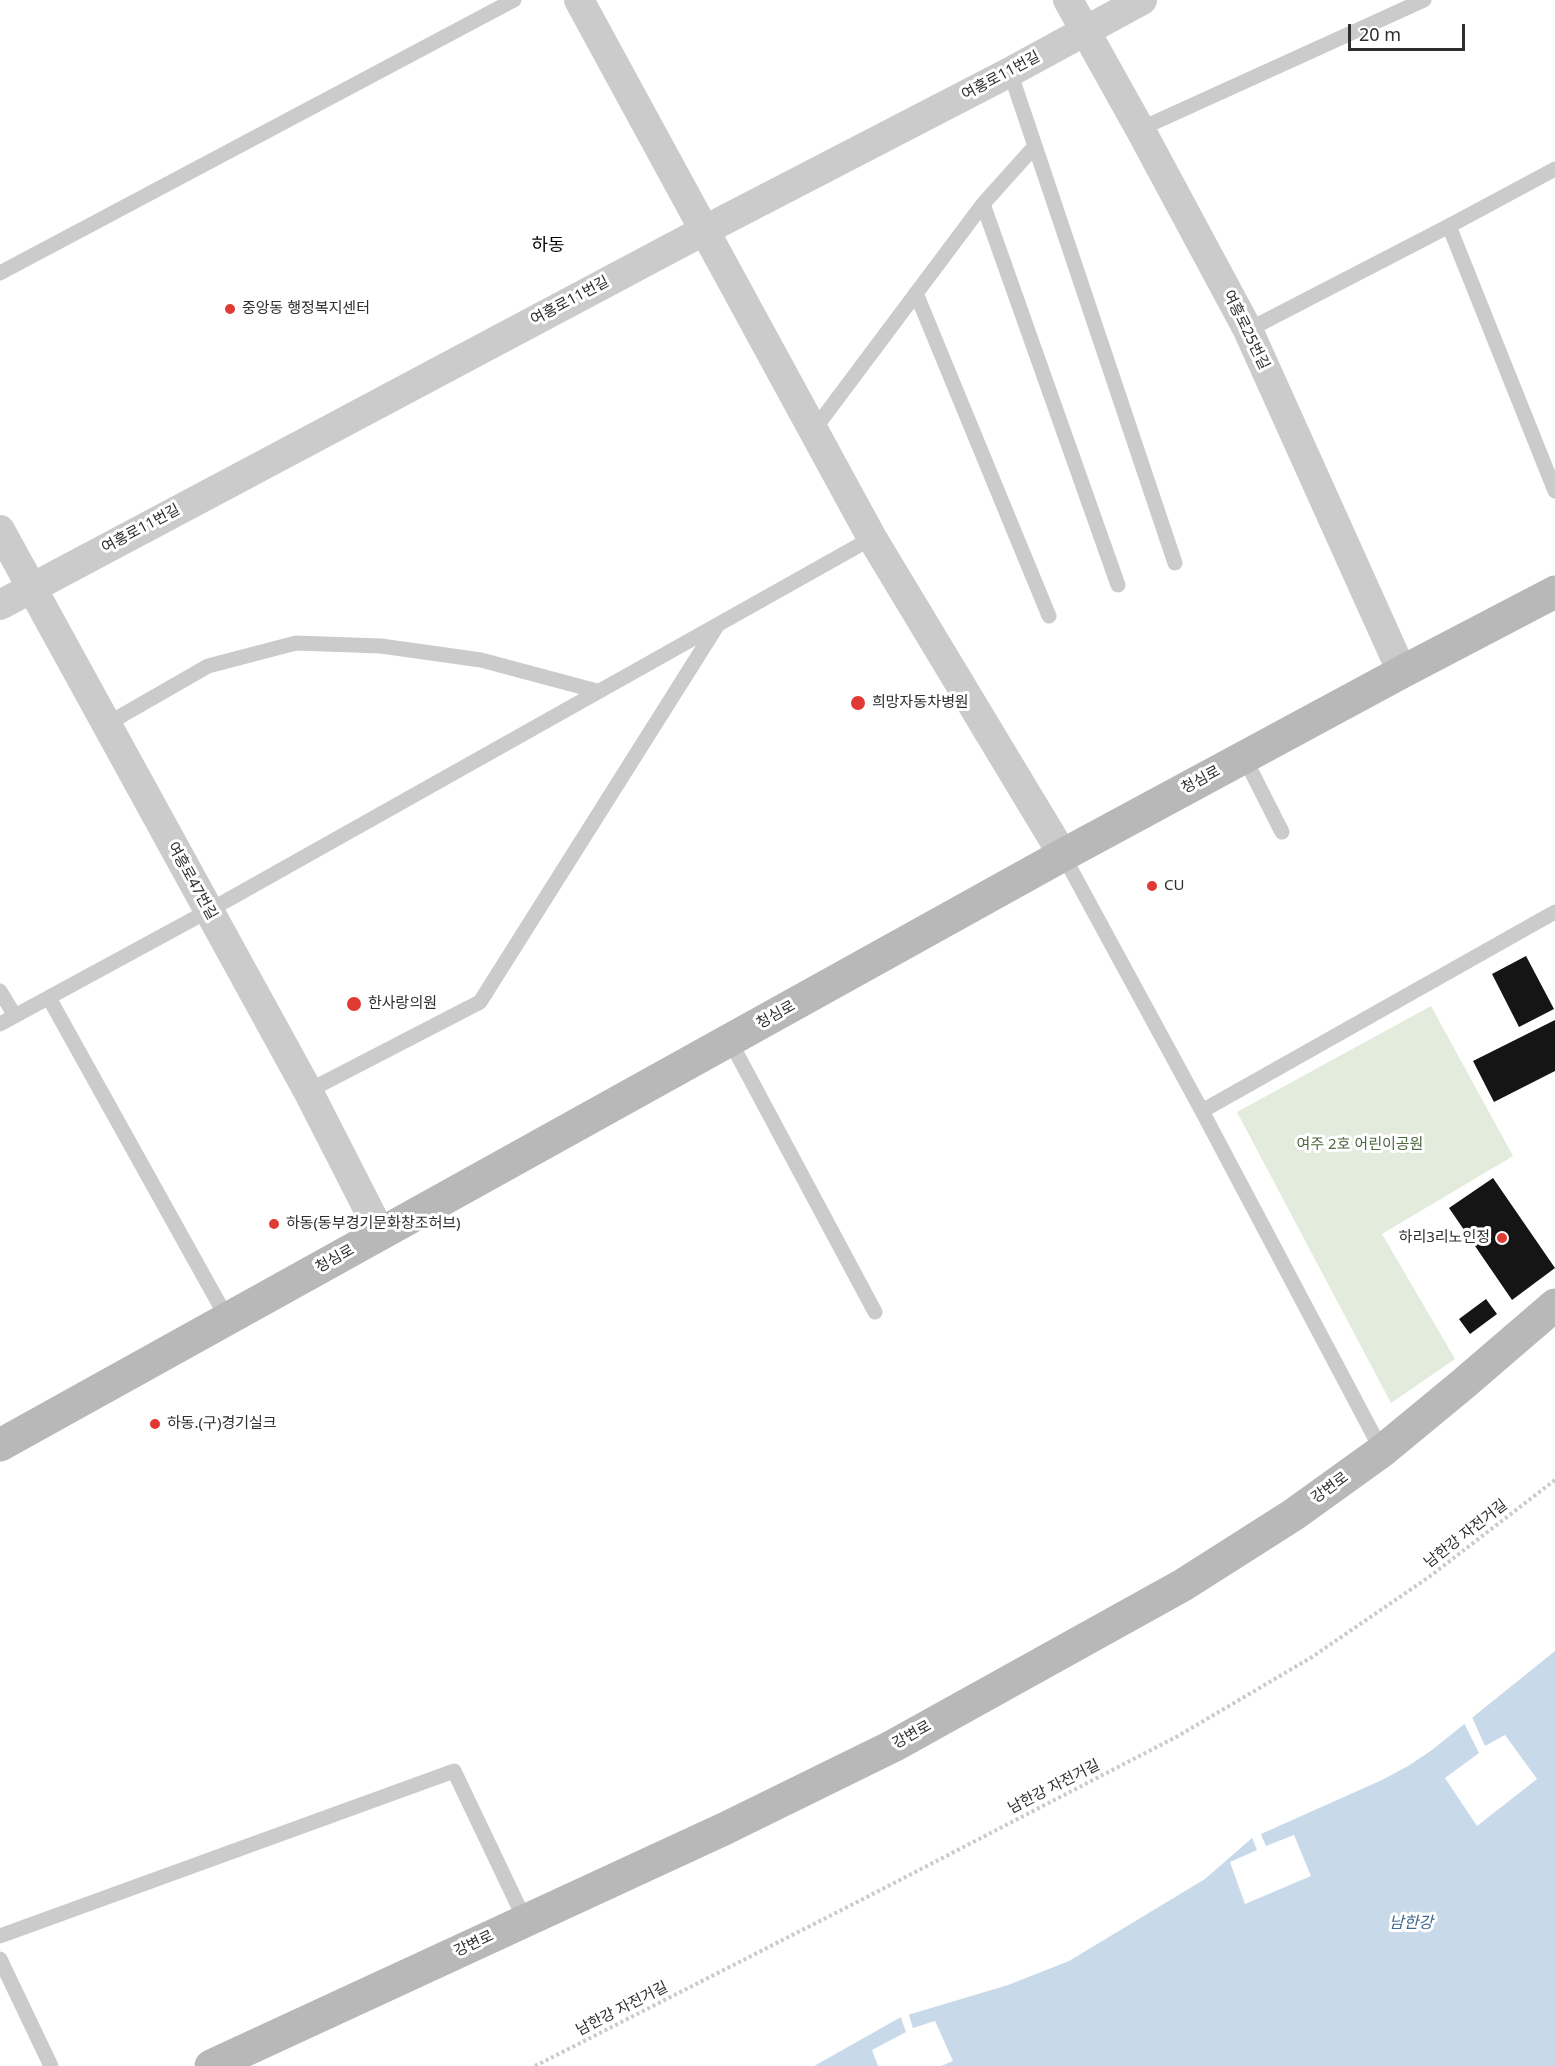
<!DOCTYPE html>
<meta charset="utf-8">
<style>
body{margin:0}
#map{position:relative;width:1555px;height:2066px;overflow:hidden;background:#fff;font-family:"Noto Sans",sans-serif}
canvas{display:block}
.scale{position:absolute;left:1348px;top:24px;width:117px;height:27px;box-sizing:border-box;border:3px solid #2e2e2e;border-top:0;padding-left:8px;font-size:18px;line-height:21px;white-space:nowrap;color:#2e2e2e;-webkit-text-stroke:4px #fff;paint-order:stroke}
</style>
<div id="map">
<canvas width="1555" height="2066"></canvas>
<div class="scale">20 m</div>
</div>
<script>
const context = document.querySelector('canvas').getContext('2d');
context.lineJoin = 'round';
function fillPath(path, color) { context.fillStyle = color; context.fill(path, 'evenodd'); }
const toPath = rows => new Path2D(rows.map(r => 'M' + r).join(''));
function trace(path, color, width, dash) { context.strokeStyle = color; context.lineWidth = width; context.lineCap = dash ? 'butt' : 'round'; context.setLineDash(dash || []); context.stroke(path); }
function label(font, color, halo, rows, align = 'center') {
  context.font = font + ' "Noto Sans","Noto Sans KR",sans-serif'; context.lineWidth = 6; context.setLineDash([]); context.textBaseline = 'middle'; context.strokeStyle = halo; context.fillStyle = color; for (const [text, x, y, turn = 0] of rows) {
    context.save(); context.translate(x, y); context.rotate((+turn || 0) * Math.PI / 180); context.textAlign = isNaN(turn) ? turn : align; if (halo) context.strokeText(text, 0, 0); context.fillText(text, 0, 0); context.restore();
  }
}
const green = toPath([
 [1431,1006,1513,1156,1382,1234,1455,1359,1391,1403,1237,1112]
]);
const water = toPath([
 [1555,1651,1555,2066,814,2066,901,2017,1008,1985,1069,1961,1205,1879,1252,1838,1382,1780,1408,1766,1432,1750]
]);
const pier = toPath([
 [1471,1715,1485,1746,1505,1735,1537,1779,1477,1826,1445,1778,1479,1753,1463,1721],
 [1259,1830,1266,1846,1294,1835,1311,1876,1245,1904,1230,1862,1257,1850,1251,1835],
 [908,2012,913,2028,935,2021,953,2061,941,2066,878,2066,872,2050,906,2032,900,2015]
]);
const building = toPath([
 [1526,956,1554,1009,1519,1027,1492,974],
 [1555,1020,1555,1071,1494,1102,1473,1061],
 [1493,1178,1555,1268,1512,1300,1449,1208],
 [1486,1299,1497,1314,1470,1334,1459,1319]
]);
const path = toPath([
 [535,2066,867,1897,1178,1736,1312,1657,1429,1577,1555,1480]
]);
const lane = toPath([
 [1140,129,1424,0],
 [1035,146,1175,563],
 [983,204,1118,585],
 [1449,226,1555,491],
 [0,273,514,0],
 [916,293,1049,616],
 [1248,330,1449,226,1555,169],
 [813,431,983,204,1035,146,1010,72],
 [107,724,208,666,296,643,381,646,481,660,597,691],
 [1244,757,1282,832],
 [1063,855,1202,1111,1382,1451],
 [0,991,15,1016],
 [49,998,227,1318],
 [0,1024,208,911,872,538],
 [730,1041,875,1312],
 [308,1091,480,1002,717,626],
 [1202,1111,1555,912],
 [0,1936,454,1771,525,1920],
 [0,1959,51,2066]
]);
const street = toPath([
 [579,0,872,538,1063,855],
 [1068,0,1140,129,1248,330,1402,672],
 [0,530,308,1091,381,1234],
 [0,605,705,230,1010,72,1142,0]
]);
const secondary = toPath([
 [0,1445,1063,855,1402,672,1555,592],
 [211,2066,724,1829,893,1746,1183,1585,1293,1515,1382,1451,1462,1385,1555,1305]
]);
const markers = [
 [230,309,6,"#e03a35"],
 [858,703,8,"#e03a35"],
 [1152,886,6,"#e03a35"],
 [354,1004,8,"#e03a35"],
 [274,1224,6,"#e03a35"],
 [1502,1238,6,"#e03a35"],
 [155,1424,6,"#e03a35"]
];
const streetNames = [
 ["여흥로11번길",1001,76,-28],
 ["여흥로11번길",570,301,-28],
 ["여흥로25번길",1246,330,64],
 ["여흥로11번길",141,529,-28],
 ["청심로",1201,780,-28],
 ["여흥로47번길",192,881,61],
 ["청심로",776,1015,-29],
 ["청심로",335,1259,-29],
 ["강변로",1330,1488,-36],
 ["남한강 자전거길",1466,1534,-38],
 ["강변로",912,1735,-29],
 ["남한강 자전거길",1054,1787,-27],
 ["강변로",474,1944,-25],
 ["남한강 자전거길",622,2009,-27]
];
const poiNames = [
 ["중앙동 행정복지센터",242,309],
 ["희망자동차병원",872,703],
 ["CU",1164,886],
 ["한사랑의원",368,1004],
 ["하동(동부경기문화창조허브)",286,1224],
 ["하리3리노인정",1490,1238,"right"],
 ["하동.(구)경기실크",167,1424]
];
const parkNames = [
 ["여주 2호 어린이공원",1360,1145]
];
const waterNames = [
 ["남한강",1411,1923]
];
const quarterNames = [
 ["하동",548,246]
];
fillPath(green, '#e2ebdc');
fillPath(water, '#c8daea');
fillPath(pier, '#fff');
fillPath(building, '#151515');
trace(path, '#cbcbcb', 4, [3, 3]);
trace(lane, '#cbcbcb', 15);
trace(street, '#cbcbcb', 30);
trace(secondary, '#b8b8b8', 33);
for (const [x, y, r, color] of markers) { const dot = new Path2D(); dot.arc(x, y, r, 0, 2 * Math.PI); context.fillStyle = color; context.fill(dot); trace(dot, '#fff', 2); }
label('15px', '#2e2e2e', '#fff', streetNames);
label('15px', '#2e2e2e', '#fff', poiNames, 'left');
label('15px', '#4c683d', '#fff', parkNames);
label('italic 16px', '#3e668e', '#fff', waterNames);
label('18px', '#000', '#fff', quarterNames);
</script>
